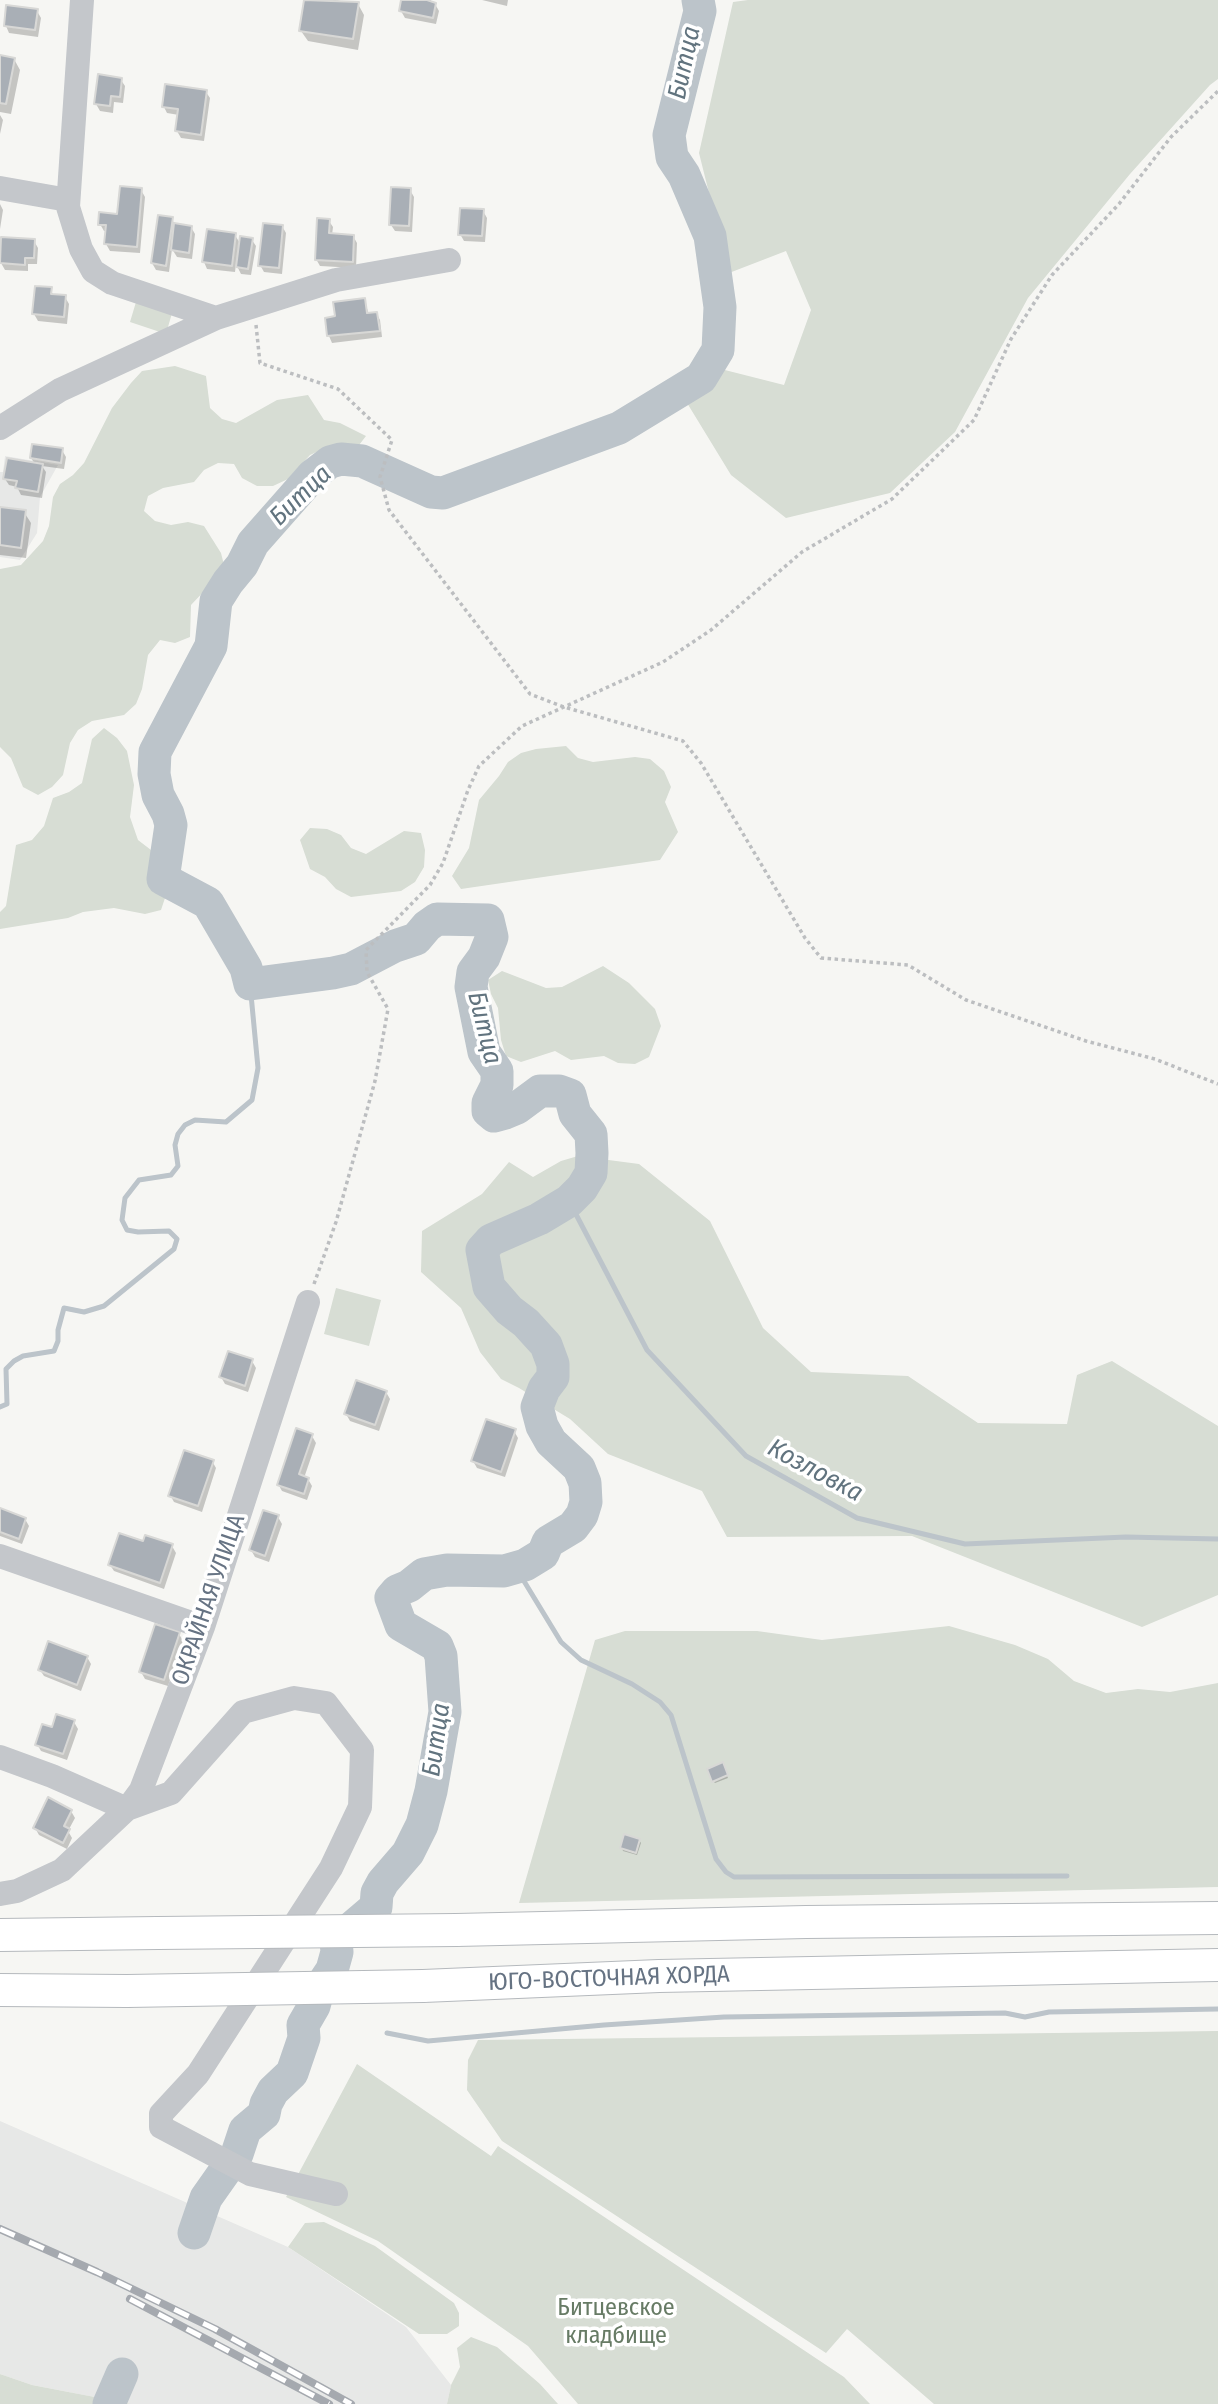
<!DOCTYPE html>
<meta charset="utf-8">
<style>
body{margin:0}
canvas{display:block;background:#f6f6f3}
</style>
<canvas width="1218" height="2404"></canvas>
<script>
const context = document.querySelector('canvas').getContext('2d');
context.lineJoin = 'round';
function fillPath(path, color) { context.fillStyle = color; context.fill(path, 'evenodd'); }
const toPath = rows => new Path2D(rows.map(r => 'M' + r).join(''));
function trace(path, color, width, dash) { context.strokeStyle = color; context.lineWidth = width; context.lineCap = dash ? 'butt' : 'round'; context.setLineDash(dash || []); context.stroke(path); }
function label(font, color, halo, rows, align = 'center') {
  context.font = font + ' "Fira Sans Condensed",sans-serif'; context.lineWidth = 7; context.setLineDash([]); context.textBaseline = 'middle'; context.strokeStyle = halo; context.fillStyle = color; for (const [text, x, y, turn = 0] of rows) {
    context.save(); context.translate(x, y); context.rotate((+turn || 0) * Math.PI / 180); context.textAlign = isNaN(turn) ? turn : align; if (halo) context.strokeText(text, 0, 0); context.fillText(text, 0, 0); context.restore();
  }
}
const built = toPath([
 [5,456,58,465,40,497,37,533,20,560,0,557,0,472,3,472],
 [0,2121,288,2247,406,2327,451,2385,447,2404,131,2404,32,2385,0,2374]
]);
const green = toPath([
 [748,0,1218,0,1218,79,1210,85,1130,174,1028,298,955,432,890,493,786,518,731,475,684,398,713,367,784,385,811,310,786,251,729,273,699,153,733,2],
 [136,302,172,313,166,334,130,322],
 [175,366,206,376,210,408,222,419,236,423,277,400,308,395,324,420,340,423,366,436,356,449,341,446,325,448,310,455,288,479,273,486,257,486,242,478,234,464,218,463,204,470,194,482,163,488,148,496,144,511,155,521,171,525,188,522,204,526,221,553,225,569,191,605,190,637,175,643,160,640,148,655,142,689,136,704,124,715,92,721,78,730,70,743,63,775,52,787,38,795,23,787,11,758,0,747,0,569,21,565,43,541,49,526,53,497,60,484,73,475,84,463,112,408,131,383,142,371],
 [104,728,117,738,127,751,134,785,130,817,138,840,151,850,151,866,156,883,166,895,161,910,145,914,114,908,83,912,68,918,0,929,0,912,6,906,16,845,32,840,44,826,53,798,69,792,82,783,92,739],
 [566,746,578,758,593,762,635,757,650,759,664,771,671,787,665,802,678,832,660,860,461,889,452,876,469,848,479,800,499,776,508,762,521,753,536,749],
 [310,828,327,829,341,835,351,848,366,854,404,831,421,833,425,850,424,867,415,882,401,891,351,897,336,889,325,877,310,869,300,840],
 [603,966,629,983,655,1009,661,1026,649,1057,635,1064,618,1063,604,1056,571,1060,555,1051,521,1062,506,1056,501,1040,498,1008,491,994,488,980,502,971,546,988,562,987],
 [578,1156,639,1164,710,1221,763,1328,811,1372,908,1376,978,1423,1067,1424,1077,1375,1112,1361,1218,1426,1218,1595,1142,1627,912,1536,727,1537,702,1491,608,1454,570,1419,519,1388,501,1379,480,1352,461,1308,421,1272,422,1231,482,1194,509,1162,533,1177,561,1161],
 [336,1288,381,1300,369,1346,324,1334],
 [949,1626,1015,1645,1048,1659,1074,1681,1106,1693,1138,1689,1170,1692,1218,1683,1218,1887,519,1903,595,1640,625,1631,757,1631,822,1640],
 [1218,2031,1218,2404,934,2404,847,2329,826,2353,502,2141,467,2090,468,2060,478,2040],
 [357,2064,491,2156,498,2146,844,2377,870,2404,578,2404,528,2346,378,2241,286,2197],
 [324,2222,375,2246,454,2303,459,2313,459,2326,447,2334,419,2334,288,2247,305,2223],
 [471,2337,497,2347,540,2384,558,2404,447,2404,451,2385,460,2367,457,2348],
 [0,2374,32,2385,131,2404,0,2404]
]);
const shadow = toPath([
 [306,0,335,0,358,4,364,15,358,50,308,41,301,31],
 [403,0,431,0,431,3,435,4,439,11,436,24,405,18,401,11],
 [482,0,508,0,507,6],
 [37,11,41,18,38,37,9,33,6,26],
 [0,57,14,59,20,70,11,114,0,112],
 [121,80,125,86,123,103,114,102,113,113,100,111,96,104],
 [206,92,210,98,204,141,181,138,177,131,179,115,167,113,164,107],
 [0,115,3,120,0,134],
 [141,190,145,197,140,253,110,251,106,244,107,231,104,231,100,224,119,215],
 [410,190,414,197,412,232,395,231,391,225],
 [0,204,3,210,0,229],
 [483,211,487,218,485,242,464,241,460,234],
 [172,219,175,225,191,227,195,234,192,259,177,257,172,249,169,272,156,270,152,263],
 [329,221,333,227,332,235,353,236,357,243,356,268,320,266,316,259],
 [282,226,286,233,282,274,264,272,260,265],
 [235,235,241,245,252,240,256,246,251,275,241,274,236,264,235,272,207,269,204,262],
 [34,241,38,248,37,264,28,264,28,271,5,270,1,263],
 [50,289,54,296,65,297,69,304,67,324,38,321,34,314],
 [364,300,369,314,377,314,380,320,382,337,332,343,329,336,337,318],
 [62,450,66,457,64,469,42,466,46,472,42,498,21,495,17,487,9,485,5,479,35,464,31,458],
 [0,509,24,512,31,523,26,558,0,555],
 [252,1361,256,1368,248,1392,225,1384,221,1377],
 [386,1392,390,1399,379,1431,350,1421,346,1414],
 [514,1431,518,1438,505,1477,477,1468,473,1461],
 [312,1436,316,1443,304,1478,308,1479,312,1486,307,1500,282,1491,278,1484],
 [212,1461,216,1468,202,1512,174,1502,170,1495],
 [0,1510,25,1519,29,1526,22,1544,0,1536],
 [278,1517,282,1524,269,1562,255,1557,251,1550],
 [144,1543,172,1546,176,1553,164,1589,114,1571,110,1565],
 [179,1634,183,1641,168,1686,145,1679,141,1672],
 [87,1657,91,1664,81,1691,44,1676,40,1670],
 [74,1722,78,1729,67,1760,41,1751,37,1744,53,1729],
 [722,1764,728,1778,715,1783,713,1781],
 [71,1811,75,1818,68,1831,72,1838,67,1849,39,1835,35,1828],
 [639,1840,641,1843,637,1855,623,1851,622,1848]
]);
const stream = toPath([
 [569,1201,647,1350,746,1456,857,1518,965,1544,1126,1537,1218,1539],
 [0,1407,7,1404,6,1369,14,1361,23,1356,54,1351,58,1341,58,1330,64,1308,84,1312,104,1306,174,1249,177,1239,169,1231,138,1232,127,1230,122,1220,125,1198,139,1180,171,1175,178,1166,175,1145,178,1134,185,1125,195,1120,226,1122,252,1100,258,1068,250,984],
 [516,1568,561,1642,581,1660,632,1684,660,1702,671,1715,716,1859,726,1872,734,1877,1067,1876],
 [387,2033,428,2041,604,2025,724,2017,1005,2013,1025,2017,1049,2012,1218,2009]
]);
const river = toPath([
 [194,2233,206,2198,237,2154,245,2130,264,2114,266,2104,273,2091,292,2073,304,2038,303,2025,314,2006,318,1991,332,1970,337,1952,336,1941,376,1907,377,1893,383,1882,408,1853,422,1825,431,1791,445,1712,441,1656,437,1646,401,1625,391,1598,397,1591,409,1586,424,1574,447,1570,504,1571,525,1565,543,1554,548,1542,573,1527,582,1515,586,1502,585,1483,579,1468,551,1442,542,1426,537,1407,544,1389,553,1377,553,1364,546,1345,526,1323,509,1310,489,1287,482,1250,491,1240,539,1219,569,1201,582,1188,591,1173,592,1153,591,1134,575,1114,570,1095,559,1091,540,1091,517,1108,505,1113,494,1116,488,1111,488,1103,497,1085,497,1071,484,1052,471,987,473,972,484,957,492,937,488,920,437,919,427,926,416,939,395,946,351,969,333,973,250,984,246,968,208,903,163,879,171,825,168,814,158,795,154,774,155,752,211,646,216,601,228,582,242,565,253,543,313,475,330,462,341,459,362,461,431,492,443,493,619,428,701,378,718,350,720,307,710,236,684,175,672,157,669,135,700,11,698,0],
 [109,2404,122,2374]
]);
const building = toPath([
 [304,0,359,2,353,39,299,31,304,0],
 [401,0,427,0,436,3,433,18,399,11,401,0],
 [6,5,38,9,35,30,4,26,6,5],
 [0,55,15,58,6,104,0,103,0,55],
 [98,74,122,78,120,97,111,96,110,106,94,104,98,74],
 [165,84,207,90,201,135,175,131,178,109,162,107,165,84],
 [120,186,142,188,137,247,104,244,106,225,98,225,99,212,117,214,120,186],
 [391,187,411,188,409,226,389,225,391,187],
 [460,208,484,209,482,236,458,235,460,208],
 [158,215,173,217,166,266,151,263,158,215],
 [317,218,330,219,329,233,354,235,353,262,315,260,317,218],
 [174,223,192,226,189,253,171,250,174,223],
 [263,223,283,225,279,268,258,266,263,223],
 [207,229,236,233,232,266,202,262,207,229],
 [240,236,253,238,248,269,236,267,240,236],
 [1,237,35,239,34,258,25,258,25,265,0,263,1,237],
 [35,286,52,287,51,294,66,295,64,317,32,314,35,286],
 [365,298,367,313,377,312,380,331,327,336,325,318,335,316,333,302,365,298],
 [32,444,63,448,61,463,30,458,32,444],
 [7,458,43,464,38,492,15,488,17,481,3,479,7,458],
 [0,507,26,510,21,548,0,545,0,507],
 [228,1351,253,1359,245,1386,219,1377,228,1351],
 [356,1380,387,1391,375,1425,344,1414,356,1380],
 [486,1419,516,1429,501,1472,471,1461,486,1419],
 [296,1428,313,1434,299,1474,309,1478,304,1494,277,1485,296,1428],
 [184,1450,214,1460,198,1506,168,1496,184,1450],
 [0,1508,26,1518,19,1539,0,1532,0,1508],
 [263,1510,279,1515,265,1556,249,1550,263,1510],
 [119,1533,143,1541,145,1535,173,1544,160,1583,108,1565,119,1533],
 [155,1624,180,1632,164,1680,139,1672,155,1624],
 [48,1641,88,1656,77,1685,38,1670,48,1641],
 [56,1714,75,1720,63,1754,35,1745,42,1724,52,1727,56,1714],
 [723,1762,728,1775,712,1782,707,1769,723,1762],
 [48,1797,72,1810,64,1826,70,1829,63,1843,33,1828,48,1797],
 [624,1834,640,1839,636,1853,620,1848,624,1834]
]);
const path = toPath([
 [256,325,260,363,338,389,392,440,380,477,389,510,530,694,564,707,683,741,701,763,805,938,821,958,908,965,966,1000,1086,1041,1155,1059,1218,1084],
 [314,1284,336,1222,375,1081,388,1009,367,972,366,950,430,885,443,863,468,790,479,766,522,726,663,662,711,630,802,552,892,499,974,420,1011,339,1052,275,1119,204,1171,137,1218,91]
]);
const minor = toPath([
 [82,0,68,207,81,249,93,271,112,283,216,318],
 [0,188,68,200],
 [0,428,60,390,216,318,336,280,449,260],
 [0,1556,203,1627],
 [0,1757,52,1776,127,1809,171,1793,243,1712,294,1698,326,1703,362,1750,360,1807,331,1868,198,2074,161,2114,161,2127,250,2174,336,2194],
 [0,1894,17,1891,62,1870,127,1809,141,1790,203,1627,308,1302]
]);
const major = toPath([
 [456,1930,806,1922,1218,1918],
 [0,1935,158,1933],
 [423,1986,659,1976,1218,1965],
 [0,1990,127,1991]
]);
const rail = toPath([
 [0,2229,97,2272,215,2329,351,2404],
 [130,2299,329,2404]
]);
const majorBridge = toPath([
 [158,1933,456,1930],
 [127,1991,423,1986]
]);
const streetNames = [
 ["ОКРАЙНАЯ УЛИЦА",209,1600,-71],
 ["ЮГО-ВОСТОЧНАЯ ХОРДА",609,1979,-2]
];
const parkNames = [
 ["Битцевское",616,2308],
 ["кладбище",616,2336]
];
const waterNames = [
 ["Битца",685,63,-78],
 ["Битца",301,496,-44],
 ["Битца",484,1028,76],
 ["Козловка",815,1471,28],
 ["Битца",437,1740,-82]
];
fillPath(built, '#e7e8e7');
fillPath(green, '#d7ddd4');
fillPath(shadow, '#0003');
trace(stream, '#bcc4ca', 5);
trace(river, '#bcc4ca', 33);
fillPath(building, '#a9afb6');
trace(building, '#d8d8d6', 2);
trace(major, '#b5b9bd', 34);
trace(path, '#bcbec0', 3.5, [3.5, 3.5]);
trace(minor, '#c4c7cb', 24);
trace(major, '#fff', 32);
trace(rail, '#a5a9af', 8);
trace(rail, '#fff', 5, [16]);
trace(majorBridge, '#b5b9bd', 34, []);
trace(majorBridge, '#fff', 32);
label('24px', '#667383', '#fff', streetNames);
label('24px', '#677b65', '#fff', parkNames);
label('italic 26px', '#62747f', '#fff', waterNames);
</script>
